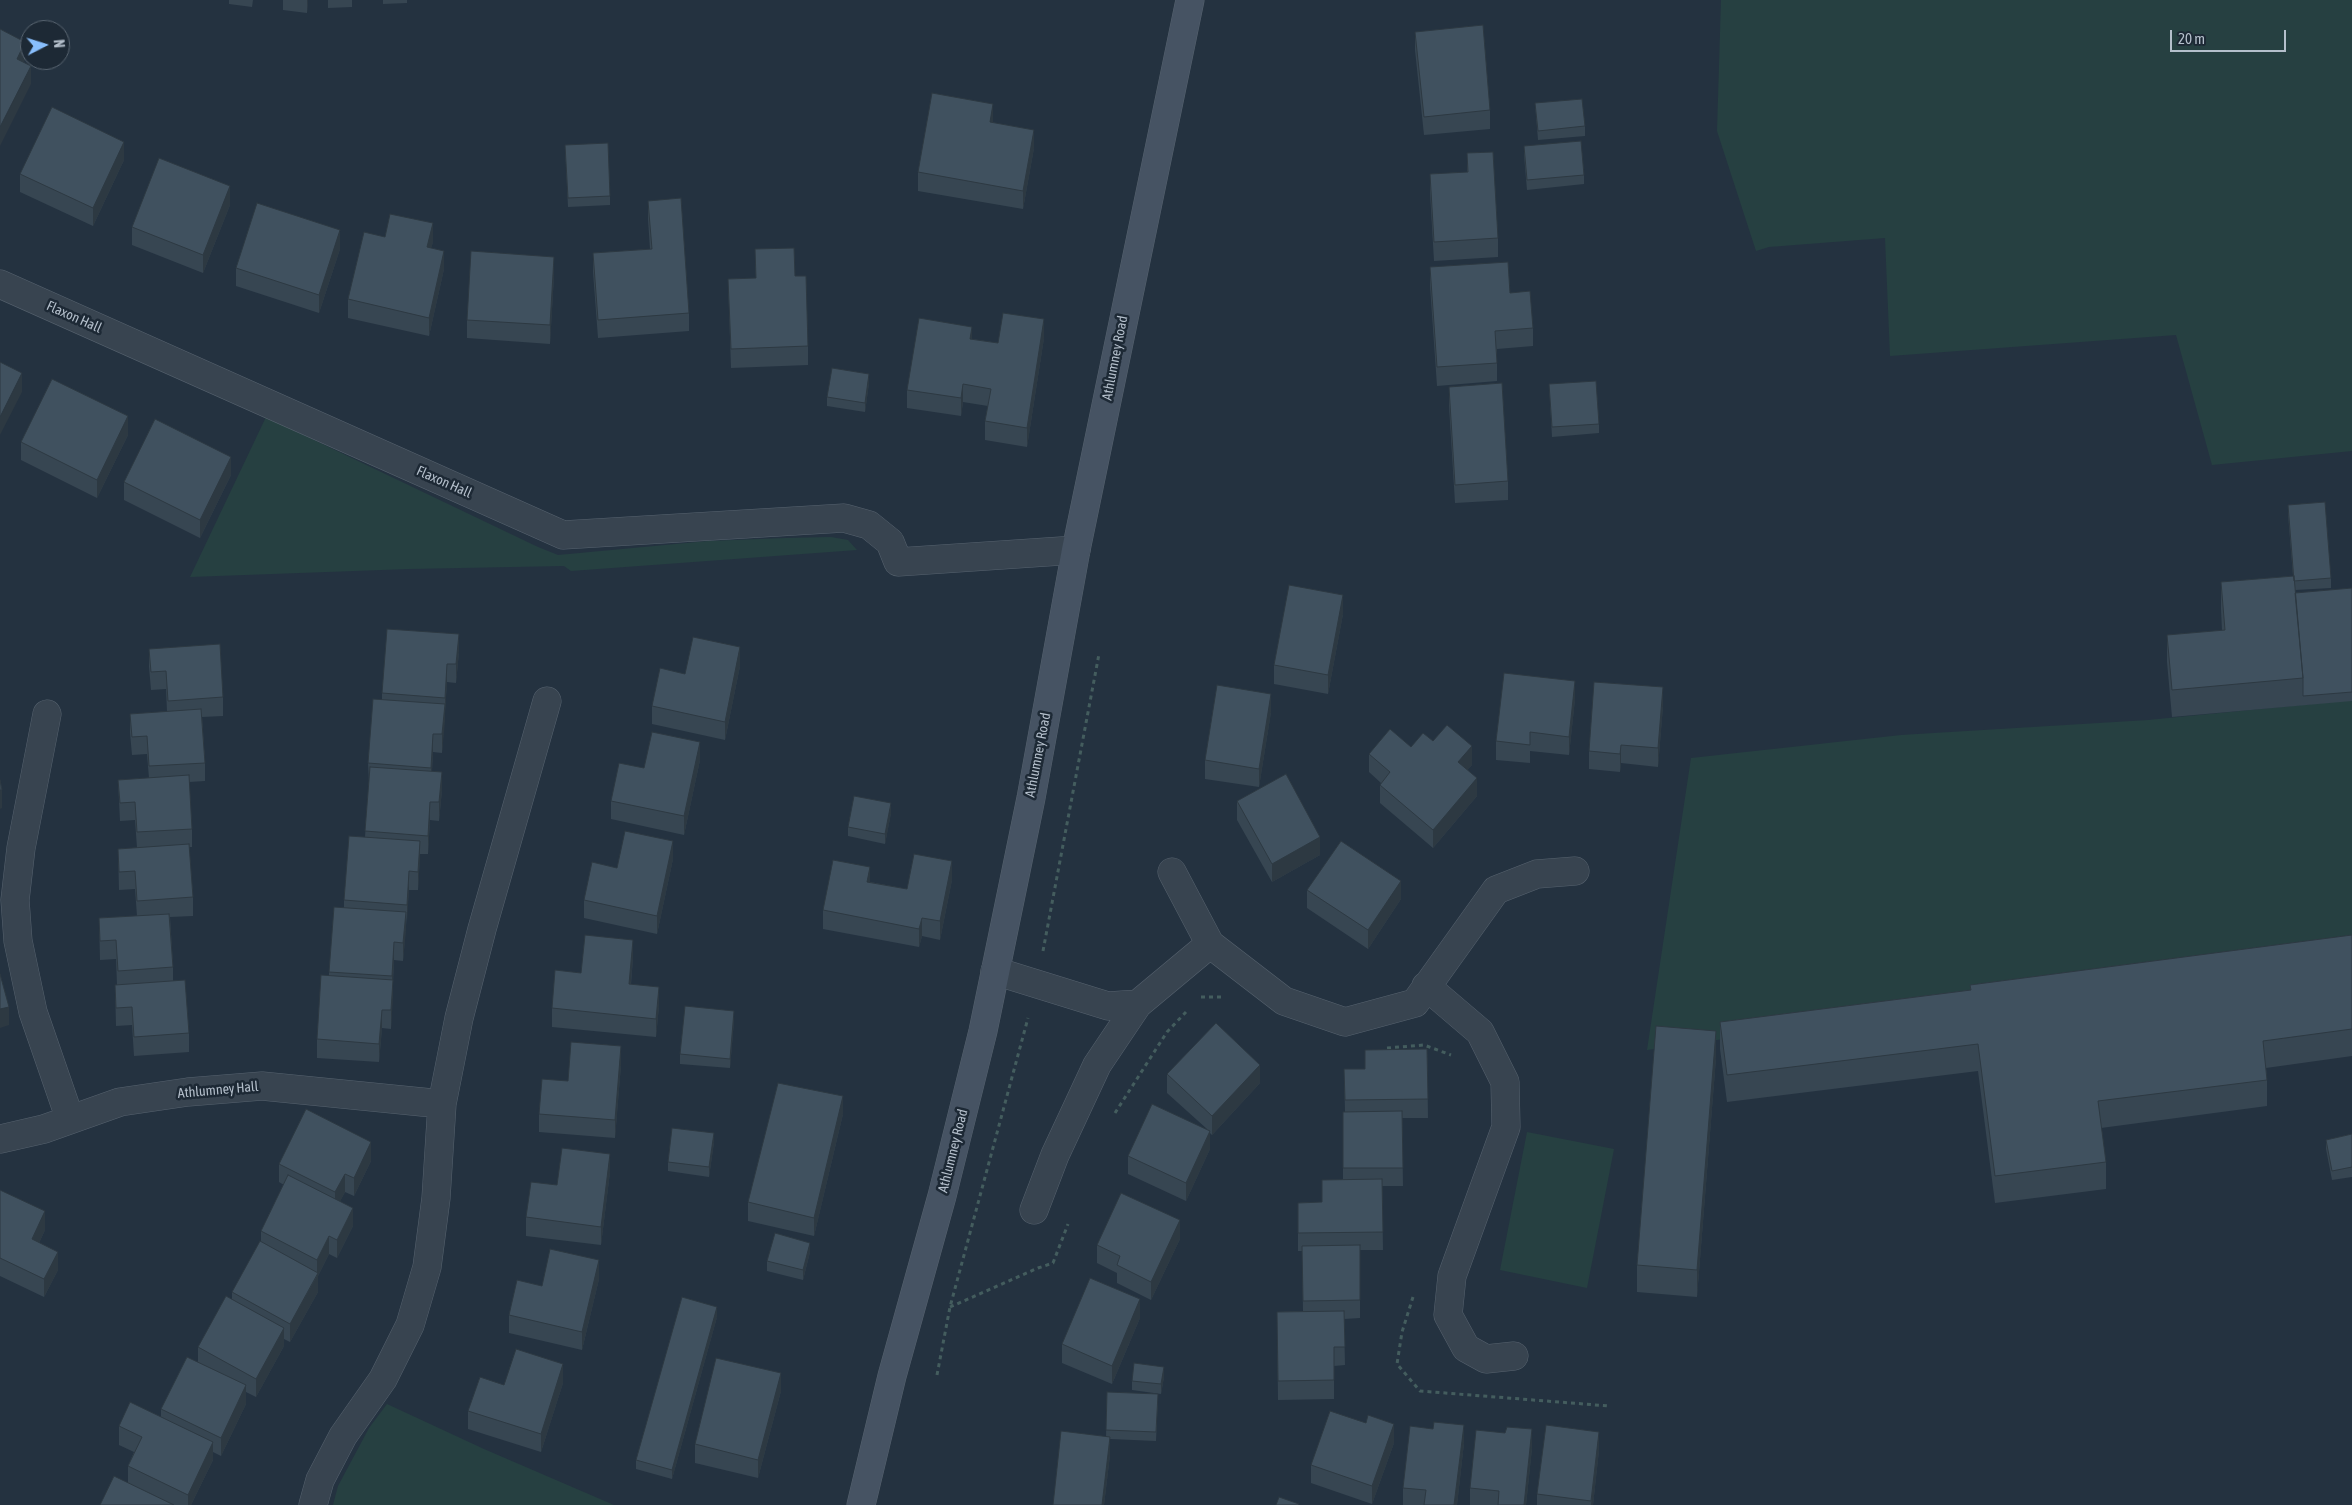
<!DOCTYPE html>
<style>
body{margin:0}
#map{position:relative;width:2352px;height:1505px;overflow:hidden;background:#243240;font-family:"Asap Condensed",sans-serif}
canvas{display:block}
.north{position:absolute;left:20px;top:20px;width:50px;height:50px;box-sizing:border-box;background:#1d2935;border:1px solid #596571;border-radius:50%;rotate:85deg;font-size:14px;font-weight:700;line-height:20px;text-align:center;color:#b4bfcb}
.north::after{content:'';display:block;margin:auto;width:18px;height:22px;background:#88befc;clip-path:polygon(50% 0,100% 100%,50% 72%,0 100%)}
.scale{position:absolute;left:2170px;top:30px;width:116px;height:22px;box-sizing:border-box;border:2px solid #b4bfcb;border-top:0;padding-left:6px;font-size:15px;line-height:18px;white-space:nowrap;color:#b4bfcb;-webkit-text-stroke:4px #1d2935;paint-order:stroke}
</style>
<div id="map">
<canvas width="2352" height="1505"></canvas>
<div class="north">N</div>
<div class="scale">20 m</div>
</div>
<script>
const context = document.querySelector('canvas').getContext('2d');
context.lineJoin = 'round';
function fillPath(path, color) { context.fillStyle = color; context.fill(path, 'evenodd'); }
const toPath = rows => new Path2D(rows.map(r => 'M' + r).join(''));
function trace(path, color, width, dash) { context.strokeStyle = color; context.lineWidth = width; context.lineCap = dash ? 'butt' : 'round'; context.setLineDash(dash || []); context.stroke(path); }
function label(font, color, halo, rows, align = 'center') {
  context.font = font + ' "Asap Condensed",sans-serif'; context.lineWidth = 5; context.setLineDash([]); context.textBaseline = 'middle'; context.strokeStyle = halo; context.fillStyle = color; for (const [text, x, y, turn = 0] of rows) {
    context.save(); context.translate(x, y); context.rotate((+turn || 0) * Math.PI / 180); context.textAlign = isNaN(turn) ? turn : align; if (halo) context.strokeText(text, 0, 0); context.fillText(text, 0, 0); context.restore();
  }
}
const green = toPath([
 [1721,0,2352,0,2352,451,2212,465,2176,335,1890,356,1885,238,1769,247,1756,251,1717,131],
 [266,417,538,547,558,555,708,541,785,538,831,537,848,540,857,550,571,571,564,566,409,569,190,577],
 [2352,700,2352,953,2018,997,1647,1050,1691,758,1901,735,2148,720],
 [1527,1132,1614,1149,1587,1288,1500,1270],
 [387,1404,484,1449,614,1505,333,1505,338,1486,369,1428]
]);
const path = toPath([
 [1043,951,1099,654],
 [1201,997,1222,997],
 [1387,1048,1424,1045,1451,1055],
 [1115,1113,1167,1032,1186,1012],
 [1413,1297,1402,1332,1397,1364,1420,1391,1609,1406],
 [950,1307,1038,1268,1053,1263,1068,1224],
 [937,1375,950,1307,1028,1018]
]);
const minor = toPath([
 [0,284,563,535,844,518,869,525,890,542,898,562,1076,550],
 [47,714,21,848,15,900,18,941,33,1012,70,1119],
 [1172,872,1210,944,1284,1001,1345,1022,1415,1003,1496,890,1537,874,1575,871],
 [995,971,1108,1006,1138,1004,1210,944],
 [1426,986,1480,1032,1505,1082,1506,1127,1452,1276,1448,1315,1466,1348,1486,1359,1514,1356],
 [0,1139,44,1129,120,1102,188,1092,262,1086,442,1104],
 [1034,1210,1055,1155,1097,1065,1138,1004],
 [313,1505,320,1480,343,1436,383,1379,410,1325,427,1267,436,1198,442,1104,459,1018,482,929,547,701]
]);
const secondary = toPath([
 [861,1505,892,1376,942,1196,983,1031,1031,798,1076,550,1190,0]
]);
const wall = toPath([
 [229,0,253,0,252,7,229,4],
 [283,0,308,0,307,13,283,10],
 [328,0,352,0,352,7,328,8],
 [383,0,407,0,407,3,383,4],
 [1415,32,1490,110,1490,129,1424,135,1415,50],
 [1535,103,1585,126,1585,136,1538,140],
 [993,123,1034,148,1023,209,918,191,918,172],
 [565,145,610,196,610,205,568,207],
 [1524,146,1584,175,1584,184,1527,190,1524,155],
 [1467,153,1498,238,1498,257,1434,261,1430,193,1430,174,1467,172],
 [124,160,93,226,20,192,20,174],
 [648,201,689,313,689,331,598,338,593,272,593,253,650,249,648,219],
 [230,205,203,273,132,245,132,227],
 [385,237,433,242,431,248,444,269,429,336,348,318,348,299],
 [340,249,319,313,236,286,236,268],
 [755,249,808,346,808,365,731,368,728,279,756,278],
 [1430,267,1510,293,1533,328,1533,346,1497,349,1497,381,1437,386,1430,286],
 [554,275,550,344,467,338,467,320],
 [1044,338,1027,447,985,440,985,421,988,406,963,402,961,416,907,408,907,390,972,339,998,343],
 [869,383,865,412,827,406,827,397],
 [1549,384,1599,424,1599,433,1552,437],
 [1449,387,1508,481,1508,500,1455,503,1449,406],
 [128,435,97,498,21,460,21,442],
 [231,475,200,538,124,500,124,482],
 [2288,505,2331,578,2331,588,2295,590,2295,593,2352,588,2352,701,2172,717,2167,662,2167,635,2222,631,2221,609,2221,582,2293,576,2288,514],
 [1343,614,1328,694,1274,684,1274,665],
 [149,649,223,697,223,716,202,717,205,763,205,781,189,782,192,829,192,847,189,847,193,897,193,916,170,917,173,967,173,981,189,1033,189,1052,134,1056,132,1025,116,1026,115,985,117,985,116,959,100,960,99,918,137,916,135,889,119,890,118,849,137,848,135,820,120,821,118,780,149,778,147,754,132,755,130,733,130,714,167,712,166,689,151,690,149,667],
 [459,652,456,683,447,682,442,753,433,752,432,771,442,790,439,821,430,820,428,854,420,854,418,890,409,890,403,961,394,960,391,1029,382,1028,379,1062,317,1058,317,1039,329,975,329,972,344,908,344,900,365,837,369,782,368,763,382,700,382,693],
 [740,666,725,740,652,724,652,706,685,674],
 [1575,699,1569,755,1530,751,1530,763,1496,760,1496,741],
 [1663,706,1658,767,1621,763,1620,772,1589,769,1589,751],
 [1271,712,1259,787,1205,779,1205,760],
 [1433,741,1472,765,1467,770,1477,796,1433,848,1380,803,1380,785,1381,783,1369,772,1369,754,1411,747],
 [700,760,684,835,611,819,611,801],
 [1237,801,1320,855,1272,882,1237,820],
 [891,813,885,844,848,836,848,827],
 [673,859,657,934,584,918,584,900,617,868],
 [952,880,940,940,922,936,919,947,823,929,823,910,870,882,907,889],
 [1307,890,1401,899,1368,949,1307,908],
 [2352,935,2352,1056,2266,1068,2267,1080,2267,1106,2101,1128,2106,1162,2106,1189,1995,1203,1978,1071,1727,1102,1720,1049,1720,1022,1970,990,1970,985],
 [633,958,631,984,659,1006,656,1037,552,1027,552,1008,581,973],
 [734,1020,730,1068,680,1064,680,1054],
 [1427,1049,1428,1118,1402,1118,1403,1186,1382,1186,1383,1250,1360,1250,1360,1318,1344,1319,1345,1365,1334,1366,1334,1399,1278,1400,1277,1312,1303,1311,1302,1251,1298,1251,1298,1203,1322,1202,1343,1179,1343,1112,1345,1112,1344,1069,1365,1069],
 [1716,1058,1697,1297,1637,1292,1637,1265],
 [621,1065,615,1138,539,1132,539,1114,568,1081],
 [1167,1074,1260,1083,1212,1135,1210,1133,1210,1149,1186,1201,1128,1174,1128,1156,1207,1129,1167,1093],
 [843,1114,814,1236,748,1221,748,1202],
 [2352,1134,2352,1177,2332,1180,2326,1149,2326,1140],
 [714,1142,709,1177,668,1171,668,1162],
 [371,1161,354,1196,345,1192,340,1201,353,1226,337,1258,329,1254,318,1276,318,1292,290,1342,284,1339,284,1346,256,1397,246,1392,246,1404,221,1456,213,1452,213,1460,191,1505,100,1505,128,1482,128,1466,134,1452,119,1445,119,1426,161,1417,161,1409,198,1362,198,1347,232,1299,232,1292,261,1241,261,1231,284,1185,279,1182,279,1164],
 [610,1172,601,1245,526,1236,526,1217,557,1185],
 [0,1190,45,1230,39,1243,58,1270,44,1297,0,1276],
 [1180,1239,1151,1300,1117,1283,1117,1273,1097,1263,1097,1245],
 [810,1252,803,1280,767,1271,767,1261],
 [599,1279,582,1350,509,1333,509,1315,542,1286],
 [717,1317,672,1479,636,1469,636,1460],
 [1140,1318,1112,1384,1062,1363,1062,1344],
 [1164,1377,1161,1394,1132,1390,1132,1381],
 [563,1383,541,1452,468,1429,468,1411,504,1385],
 [781,1391,758,1478,695,1463,695,1444],
 [1107,1392,1158,1394,1156,1441,1110,1439,1110,1455,1104,1505,1053,1505,1106,1437],
 [1394,1443,1372,1504,1311,1483,1311,1465],
 [1464,1443,1457,1505,1403,1505,1403,1488],
 [1532,1448,1526,1505,1470,1505,1470,1488],
 [1599,1450,1593,1505,1537,1505,1537,1494]
]);
const shadedWall = toPath([
 [307,0,308,0,307,13],
 [25,42,25,60,17,77,17,59],
 [31,66,31,84,0,146,0,127],
 [993,104,993,122,990,141,990,122],
 [1034,130,1034,148,1023,209,1023,191],
 [124,142,124,160,93,226,93,208],
 [230,186,230,205,203,273,203,255],
 [433,223,433,242,427,265,427,247],
 [340,230,340,249,319,313,319,295],
 [444,251,444,269,429,336,429,318],
 [554,257,554,275,550,344,550,325],
 [1044,319,1044,338,1027,447,1027,428],
 [972,327,972,345,970,339],
 [22,373,22,392,0,435,0,417],
 [869,374,869,383,865,412,865,403],
 [963,384,963,402,961,416,961,398],
 [128,416,128,435,97,498,97,480],
 [231,457,231,475,200,538,200,520],
 [1343,595,1343,614,1328,694,1328,675],
 [459,634,459,652,456,683,456,664],
 [740,647,740,666,725,740,725,722],
 [447,664,447,682,445,716,445,698],
 [1575,681,1575,699,1569,755,1569,737],
 [1663,687,1663,706,1658,767,1658,748],
 [1271,694,1271,712,1259,787,1259,769],
 [445,704,445,722,442,753,442,734],
 [433,734,433,752,431,786,431,768],
 [700,742,700,760,684,835,684,816],
 [1621,745,1621,763,1620,772,1620,754],
 [1472,746,1472,765,1458,781,1458,762],
 [442,772,442,790,439,821,439,802],
 [1477,778,1477,796,1433,848,1433,830],
 [0,790,2,790,2,808,0,809],
 [430,802,430,820,428,854,428,836],
 [891,803,891,813,885,844,885,834],
 [1320,837,1320,855,1272,882,1272,864],
 [420,841,420,860,418,890,418,872],
 [673,841,673,859,657,934,657,916],
 [952,861,952,880,940,940,940,921],
 [870,867,870,885,867,882],
 [409,871,409,890,407,923,407,905],
 [1401,881,1401,899,1368,949,1368,930],
 [406,912,406,931,403,961,403,943],
 [922,918,922,936,919,947,919,929],
 [633,940,633,958,629,1002,629,984],
 [394,942,394,960,392,995,392,976],
 [393,980,393,998,391,1029,391,1010],
 [659,987,659,1006,656,1037,656,1019],
 [9,1007,9,1025,0,1028,0,1009],
 [382,1010,382,1028,379,1062,379,1044],
 [734,1011,734,1020,730,1068,730,1059],
 [1716,1031,1716,1058,1697,1297,1697,1270],
 [621,1046,621,1065,615,1138,615,1120],
 [1260,1065,1260,1083,1212,1135,1212,1116],
 [843,1096,843,1114,814,1236,814,1218],
 [1210,1131,1210,1149,1186,1201,1186,1183],
 [714,1133,714,1142,709,1177,709,1167],
 [371,1142,371,1161,354,1196,354,1178],
 [610,1154,610,1172,601,1245,601,1227],
 [345,1174,345,1192,335,1211,335,1192],
 [353,1208,353,1226,337,1258,337,1240],
 [45,1211,45,1230,32,1258,32,1239],
 [1180,1220,1180,1239,1151,1300,1151,1282],
 [329,1236,329,1254,318,1276,318,1292,290,1342,290,1324,317,1276,317,1260],
 [810,1243,810,1252,803,1280,803,1270],
 [58,1252,58,1270,44,1297,44,1279],
 [599,1260,599,1279,582,1350,582,1332],
 [1140,1299,1140,1318,1112,1384,1112,1366],
 [717,1307,717,1317,672,1479,672,1470],
 [284,1328,284,1346,256,1397,256,1379],
 [563,1364,563,1383,541,1452,541,1434],
 [1164,1367,1164,1377,1161,1394,1161,1384],
 [781,1373,781,1391,758,1478,758,1460],
 [246,1385,246,1404,221,1456,221,1438],
 [1394,1424,1394,1443,1372,1504,1372,1486],
 [1464,1425,1464,1443,1457,1505,1454,1505],
 [1532,1429,1532,1448,1526,1505,1524,1505],
 [1599,1432,1599,1450,1593,1505,1591,1505],
 [1110,1437,1110,1455,1104,1505,1102,1505],
 [213,1442,213,1460,191,1505,188,1505,188,1495]
]);
const building = toPath([
 [1483,25,1490,110,1424,117,1415,32,1483,25],
 [0,29,25,42,17,59,31,66,0,127,0,29],
 [932,93,993,104,990,122,1034,130,1023,191,918,172,932,93],
 [1582,99,1585,126,1538,131,1535,103,1582,99],
 [52,107,124,142,93,208,20,174,52,107],
 [1581,141,1584,175,1527,180,1524,146,1581,141],
 [608,143,610,196,568,198,565,145,608,143],
 [1493,152,1498,238,1434,242,1430,174,1468,172,1467,153,1493,152],
 [159,158,230,186,203,255,132,227,159,158],
 [681,198,689,313,598,320,593,253,652,249,648,201,681,198],
 [257,203,340,230,319,295,236,268,257,203],
 [390,214,433,223,427,247,444,251,429,318,348,299,364,232,385,237,390,214],
 [794,248,795,276,806,276,808,346,731,349,728,279,756,278,755,249,794,248],
 [471,251,554,257,550,325,467,320,471,251],
 [1508,262,1510,293,1530,291,1533,328,1495,331,1497,363,1437,367,1430,267,1508,262],
 [1003,313,1044,319,1027,428,985,421,991,389,963,384,961,398,907,390,919,318,972,327,970,339,998,343,1003,313],
 [0,362,22,373,0,417,0,362],
 [832,368,869,374,865,403,827,397,832,368],
 [52,379,128,416,97,480,21,442,52,379],
 [1596,381,1599,424,1552,427,1549,384,1596,381],
 [1502,383,1508,481,1455,485,1449,387,1502,383],
 [155,419,231,457,200,520,124,482,155,419],
 [2325,502,2331,578,2294,581,2288,505,2325,502],
 [2294,576,2303,678,2172,690,2167,635,2225,630,2221,582,2294,576],
 [1289,585,1343,595,1328,675,1274,665,1289,585],
 [2352,588,2352,692,2303,696,2303,678,2295,593,2352,588],
 [387,629,459,634,456,664,447,664,445,698,382,693,387,629],
 [693,637,740,647,725,722,652,706,660,668,685,674,693,637],
 [220,644,223,697,168,701,166,671,151,672,149,649,220,644],
 [1504,673,1575,681,1569,737,1530,732,1530,745,1496,741,1504,673],
 [1594,682,1663,687,1658,748,1621,745,1620,754,1589,751,1594,682],
 [1217,685,1271,694,1259,769,1205,760,1217,685],
 [373,699,445,704,442,734,433,734,431,768,368,763,373,699],
 [201,709,205,763,149,766,147,736,132,737,130,714,201,709],
 [1447,725,1472,746,1458,762,1477,778,1433,830,1380,785,1390,772,1369,754,1390,729,1411,747,1423,733,1433,741,1447,725],
 [652,732,700,742,684,816,611,801,619,763,644,768,652,732],
 [370,767,442,772,439,802,430,802,428,836,365,831,370,767],
 [1286,774,1320,837,1272,864,1237,801,1286,774],
 [189,775,192,829,137,832,135,802,120,803,118,780,189,775],
 [0,780,2,790,0,790,0,780],
 [854,796,891,803,885,834,848,827,854,796],
 [625,831,673,841,657,916,584,900,592,862,617,868,625,831],
 [349,836,420,841,418,872,409,871,407,905,344,900,349,836],
 [1341,841,1401,881,1368,930,1307,890,1341,841],
 [189,844,193,897,137,901,135,871,119,872,118,849,189,844],
 [914,854,952,861,940,921,922,918,919,929,823,910,833,860,870,867,867,882,907,889,914,854],
 [334,907,406,912,403,943,394,942,392,976,329,972,334,907],
 [169,914,173,967,118,971,116,940,100,941,99,918,169,914],
 [585,935,633,940,629,984,659,987,656,1019,552,1008,555,970,581,973,585,935],
 [2352,935,2352,1029,2263,1041,2267,1080,2098,1101,2106,1162,1995,1176,1978,1044,1727,1075,1720,1022,1971,990,1970,985,2352,935],
 [0,974,9,1007,0,1009,0,974],
 [321,975,393,980,391,1010,382,1010,379,1044,317,1039,321,975],
 [185,980,189,1033,134,1037,132,1007,116,1008,115,985,185,980],
 [685,1006,734,1011,730,1059,680,1054,685,1006],
 [1216,1023,1260,1065,1212,1116,1167,1074,1216,1023],
 [1656,1026,1716,1031,1697,1270,1637,1265,1656,1026],
 [571,1042,621,1046,615,1120,539,1114,542,1079,568,1081,571,1042],
 [1427,1049,1428,1099,1345,1100,1344,1069,1365,1069,1365,1050,1427,1049],
 [778,1083,843,1096,814,1218,748,1202,778,1083],
 [1152,1104,1210,1131,1186,1183,1128,1156,1152,1104],
 [306,1109,371,1142,354,1178,345,1174,335,1192,279,1164,306,1109],
 [1402,1111,1403,1168,1343,1168,1343,1112,1402,1111],
 [672,1128,714,1133,709,1167,668,1162,672,1128],
 [2352,1134,2352,1167,2332,1171,2326,1140,2352,1134],
 [562,1148,610,1154,601,1227,526,1217,531,1182,557,1185,562,1148],
 [288,1175,353,1208,337,1240,329,1236,317,1260,261,1231,288,1175],
 [1382,1179,1383,1232,1298,1233,1298,1203,1322,1202,1322,1180,1382,1179],
 [0,1190,45,1211,32,1239,58,1252,44,1279,0,1258,0,1190],
 [1121,1193,1180,1220,1151,1282,1117,1265,1120,1256,1097,1245,1121,1193],
 [775,1233,810,1243,803,1270,767,1261,775,1233],
 [260,1241,318,1273,290,1324,232,1292,260,1241],
 [1360,1245,1360,1300,1303,1301,1302,1246,1360,1245],
 [550,1249,599,1260,582,1332,509,1315,517,1280,542,1286,550,1249],
 [1090,1278,1140,1299,1112,1366,1062,1344,1090,1278],
 [226,1296,284,1328,256,1379,198,1347,226,1296],
 [682,1297,717,1307,672,1470,636,1460,682,1297],
 [1344,1311,1345,1347,1334,1347,1334,1380,1278,1381,1277,1312,1344,1311],
 [516,1349,563,1364,541,1434,468,1411,480,1377,504,1385,516,1349],
 [187,1357,246,1385,221,1438,161,1409,187,1357],
 [716,1358,781,1373,758,1460,695,1444,716,1358],
 [1134,1363,1164,1367,1161,1384,1132,1381,1134,1363],
 [1107,1392,1158,1394,1156,1432,1106,1430,1107,1392],
 [130,1402,213,1442,188,1495,128,1466,142,1437,119,1426,130,1402],
 [1330,1411,1366,1423,1368,1415,1394,1424,1372,1486,1311,1465,1330,1411],
 [1434,1422,1464,1425,1454,1505,1424,1505,1426,1490,1403,1488,1410,1426,1433,1429,1434,1422],
 [1546,1425,1599,1432,1591,1501,1537,1494,1546,1425],
 [1507,1427,1532,1429,1524,1505,1498,1505,1499,1491,1470,1488,1476,1430,1505,1433,1507,1427],
 [1061,1431,1110,1437,1102,1505,1053,1505,1061,1431],
 [114,1476,174,1505,100,1505,114,1476],
 [1279,1497,1299,1504,1298,1505,1276,1505,1279,1497]
]);
const streetNames = [
 ["Flaxon Hall",74,317,24],
 ["Athlumney Road",1115,358,-79],
 ["Flaxon Hall",444,482,24],
 ["Athlumney Road",1038,755,-79],
 ["Athlumney Hall",218,1090,-5],
 ["Athlumney Road",953,1151,-76]
];
fillPath(green, '#264041');
trace(minor, '#56626e', 29);
trace(secondary, '#56626e', 29);
trace(path, '#445d5e', 3, [4, 4]);
trace(minor, '#384450', 28);
trace(secondary, '#465363', 28);
fillPath(wall, '#374652');
fillPath(shadedWall, '#2d3942');
fillPath(building, '#40515f');
trace(building, '#2d3942', 1);
label('14px', '#b4bfcb', '#1d2935', streetNames);
</script>
